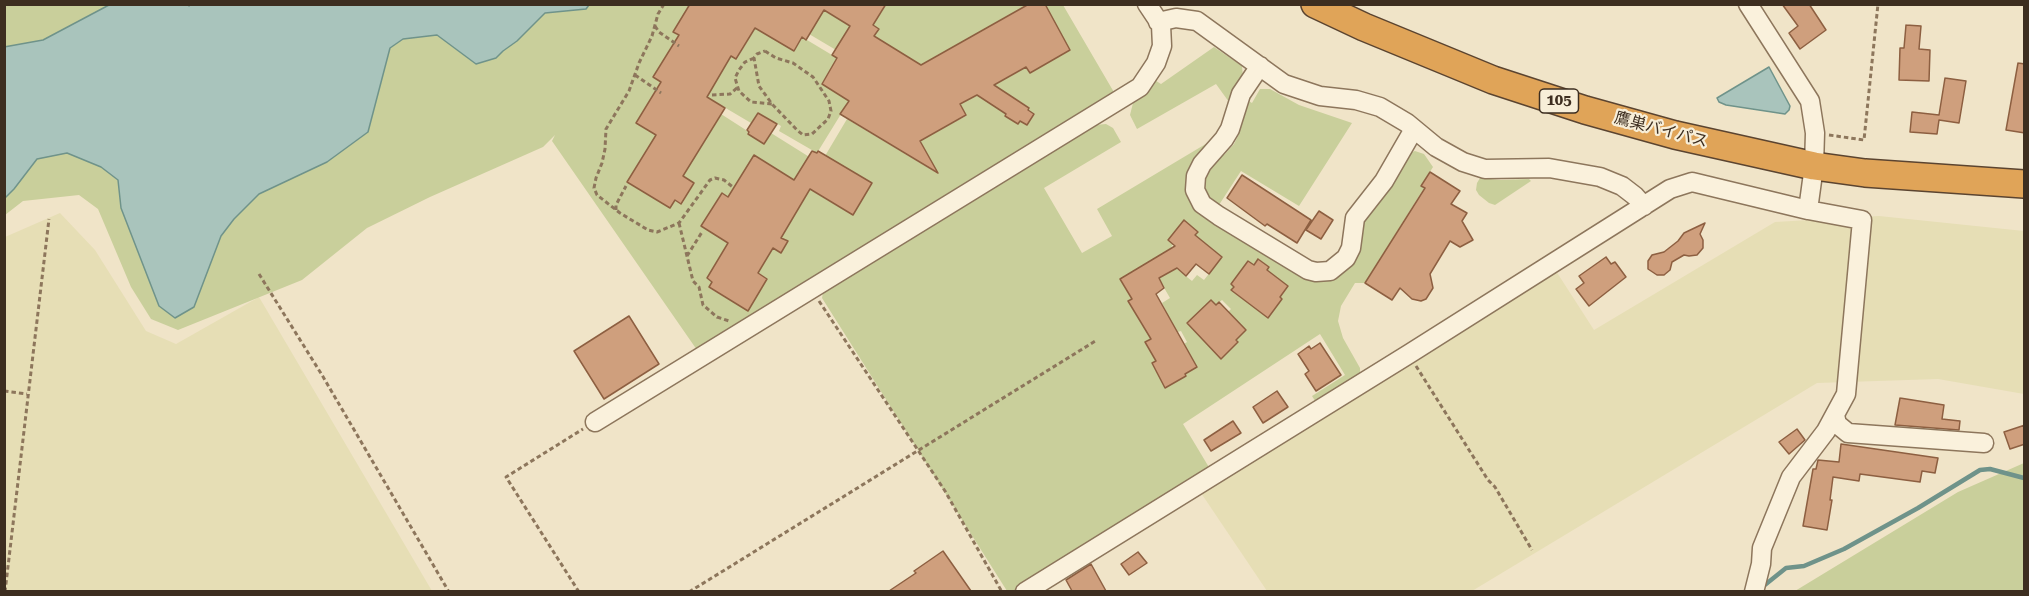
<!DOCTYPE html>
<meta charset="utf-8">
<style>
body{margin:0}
#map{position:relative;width:2029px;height:596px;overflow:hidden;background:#f0e4c8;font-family:"Roboto Serif",serif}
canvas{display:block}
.frame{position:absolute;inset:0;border:6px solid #3d2e20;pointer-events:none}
</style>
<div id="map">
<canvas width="2029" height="596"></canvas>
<div class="frame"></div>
</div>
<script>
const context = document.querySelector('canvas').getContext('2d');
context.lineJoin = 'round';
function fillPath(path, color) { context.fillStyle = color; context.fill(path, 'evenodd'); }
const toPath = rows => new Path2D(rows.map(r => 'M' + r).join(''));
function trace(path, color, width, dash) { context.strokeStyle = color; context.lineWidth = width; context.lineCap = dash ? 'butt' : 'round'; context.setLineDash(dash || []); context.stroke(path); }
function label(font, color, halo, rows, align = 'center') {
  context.font = font + ' "Roboto Serif","Noto Sans JP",serif'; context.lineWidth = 4.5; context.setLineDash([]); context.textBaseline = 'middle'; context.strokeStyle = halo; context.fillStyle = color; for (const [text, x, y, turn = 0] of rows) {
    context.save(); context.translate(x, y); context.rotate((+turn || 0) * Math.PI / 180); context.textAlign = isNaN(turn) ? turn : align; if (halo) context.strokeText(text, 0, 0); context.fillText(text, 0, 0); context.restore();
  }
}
const farmland = toPath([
 [60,213,95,250,146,331,176,344,259,297,432,591,5,591,5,237],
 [1879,216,2024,231,2024,394,1938,379,1817,383,1472,591,1267,591,1201,493,1556,271,1594,330,1775,222]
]);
const green = toPath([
 [5,5,109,5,43,40,5,47],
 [589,5,690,5,673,32,717,59,673,46,653,77,697,105,654,93,636,123,677,148,668,164,646,151,627,182,670,208,675,200,682,204,694,183,674,170,721,114,749,132,748,134,764,144,771,133,819,163,794,180,754,155,735,186,765,220,722,193,701,226,736,248,720,256,707,278,712,282,709,288,747,310,745,266,766,259,773,248,781,253,787,242,781,238,812,186,819,195,853,215,871,184,825,156,847,119,937,173,920,140,966,116,960,104,977,95,1006,114,1005,116,1018,124,1020,121,1027,125,1034,114,1028,110,1029,107,1016,99,1013,103,989,87,1026,67,1030,72,1070,50,1045,5,1063,5,1115,94,697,350,552,141,555,135,543,147,430,197,367,228,302,280,178,330,151,319,131,287,98,209,79,195,23,201,5,215,4,198,14,189,37,159,67,153,101,167,118,180,121,208,159,306,211,261,221,236,234,219,259,194,327,162,368,132,390,48,403,39,437,35,476,64,496,58,503,51,517,41,545,13,585,9],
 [815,5,850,26,836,50,809,34],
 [886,5,1029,5,921,65,874,36,879,29,873,25],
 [755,28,794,51,802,37,837,58,822,84,849,101,817,153,779,131,781,126,758,113,751,123,707,97,731,56,737,59],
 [1214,47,1242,66,1243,78,1229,102,1216,84,1137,129,1130,115,1133,103,1153,79,1161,84],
 [1260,89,1270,89,1299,105,1352,123,1299,206,1241,171,1217,208,1207,197,1203,186,1204,173,1213,161,1225,154,1234,144,1239,134,1242,114,1247,100,1252,103],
 [1106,124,1113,128,1121,142,1044,188,1082,253,1112,236,1097,209,1214,139,1187,189,1330,278,1345,270,1353,261,1361,246,1365,216,1398,176,1409,153,1415,151,1424,154,1433,167,1421,186,1424,188,1365,283,1355,283,1341,306,1338,321,1343,338,1360,368,1360,374,1317,404,1312,396,1345,375,1320,334,1183,424,1210,469,1016,591,1007,591,822,298,824,288,1058,146,1095,125],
 [1184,221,1198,232,1195,235,1222,257,1204,280,1197,275,1192,281,1172,265,1170,250],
 [1153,259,1163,276,1159,279,1170,298,1162,303,1167,313,1160,318,1158,316,1142,325,1128,301,1132,299,1120,279],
 [1259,259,1269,267,1267,270,1288,286,1280,297,1281,299,1268,317,1246,301,1248,297,1231,284,1248,261,1254,265],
 [1211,300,1216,305,1222,300,1231,309,1228,312,1246,330,1236,340,1238,342,1221,358,1191,320],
 [1181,331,1187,342,1184,344,1185,374,1165,387,1152,364,1156,361,1145,342],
 [1480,178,1501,180,1529,179,1531,181,1495,205,1489,203,1479,195,1476,190,1477,183],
 [2024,463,2024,591,1795,591,1958,492]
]);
const water = toPath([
 [186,4,189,6,191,4,589,5,586,9,545,13,517,41,503,51,496,58,476,64,437,35,403,39,390,48,368,132,327,162,259,194,234,219,221,236,194,307,175,318,159,306,121,208,118,180,101,167,67,153,37,159,14,189,5,198,4,47,43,40,109,5,186,4],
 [1769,67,1790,106,1789,110,1785,114,1726,105,1719,102,1717,98,1769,67]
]);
const stream = toPath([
 [1761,588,1786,568,1804,566,1844,549,1918,508,1980,470,1990,469,2024,478]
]);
const building = toPath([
 [690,4,886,4,873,25,879,29,874,36,921,65,1029,4,1045,4,1070,50,1030,73,1026,67,994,85,1029,108,1028,110,1034,114,1027,125,1020,121,1018,124,1005,116,1006,114,977,95,960,104,966,115,920,141,938,173,840,114,849,101,822,84,837,58,832,55,850,26,824,10,806,40,802,37,794,51,755,28,736,59,731,56,707,97,725,108,683,176,694,183,681,204,675,200,670,208,627,182,656,135,636,123,661,82,653,77,679,35,673,32,690,4],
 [1782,4,1809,4,1826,30,1800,49,1789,33,1798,26,1782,4],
 [1906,25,1921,26,1919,49,1930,50,1929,81,1899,80,1900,48,1904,48,1906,25],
 [2018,63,2025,64,2025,133,2006,130,2018,63],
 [1945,78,1966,81,1959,123,1939,120,1937,134,1910,132,1912,112,1939,115,1945,78],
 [758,113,777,124,764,144,748,134,749,132,747,130,758,113],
 [812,151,817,153,818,151,872,183,853,215,810,189,781,238,788,241,781,253,773,248,758,273,767,279,748,311,709,287,712,282,707,278,728,243,701,226,722,193,728,197,754,155,794,180,812,151],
 [1430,172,1460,191,1451,204,1467,213,1462,221,1473,240,1460,247,1450,241,1430,274,1433,288,1426,299,1421,301,1412,299,1400,288,1392,300,1365,283,1425,188,1421,186,1430,172],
 [1242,175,1311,220,1297,243,1267,224,1265,226,1227,198,1242,175],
 [1319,211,1333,220,1321,239,1306,230,1319,211],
 [1184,220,1198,232,1195,235,1222,257,1209,274,1196,264,1186,276,1177,268,1159,278,1164,288,1156,294,1197,367,1185,374,1186,376,1165,388,1152,363,1156,361,1145,342,1151,339,1128,301,1132,299,1120,279,1175,246,1168,240,1184,220],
 [1705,223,1700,234,1703,240,1703,248,1697,255,1689,256,1684,255,1672,262,1670,270,1664,275,1657,275,1648,269,1648,261,1652,255,1664,252,1678,241,1684,233,1705,223],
 [1606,257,1611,264,1615,262,1626,277,1589,306,1576,289,1584,283,1579,276,1606,257],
 [1258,259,1269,267,1267,270,1288,286,1280,297,1282,299,1268,318,1231,290,1234,287,1231,284,1248,261,1254,265,1258,259],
 [1211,300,1216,305,1219,302,1246,330,1236,340,1238,342,1221,359,1187,323,1211,300],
 [629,316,659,364,604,399,574,351,629,316],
 [1320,343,1341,375,1316,391,1305,374,1309,371,1298,354,1309,346,1311,349,1320,343],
 [1277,391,1288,407,1263,423,1253,407,1277,391],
 [1900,398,1944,405,1942,419,1960,421,1959,430,1895,425,1900,398],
 [1233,421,1241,433,1211,451,1204,440,1233,421],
 [2025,425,2025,444,2010,449,2004,432,2025,425],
 [1797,429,1805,440,1789,454,1779,442,1797,429],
 [1841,444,1938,458,1935,473,1922,471,1920,482,1860,474,1859,481,1833,477,1830,500,1832,500,1827,530,1803,526,1813,469,1816,469,1818,460,1839,462,1841,444],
 [943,551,971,591,889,591,916,573,914,571,943,551],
 [1138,552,1147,563,1129,575,1121,564,1138,552],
 [1091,564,1106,591,1072,591,1066,580,1091,564]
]);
const path = toPath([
 [664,4,658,14,652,36,639,63,629,91,606,129,605,149,602,163,596,178,594,188,597,195,620,213,648,230,657,232,679,223,710,180,715,178,724,180,734,188],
 [655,26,659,32,679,46],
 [765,51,776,58,793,63,813,77,829,101,831,111,828,119,812,134,803,135,797,130,772,104,759,86,754,58,757,54,765,51],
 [754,58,745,62,739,70,735,78,739,91,751,102,772,104],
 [635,75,661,93],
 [712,95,730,94,738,87],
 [1829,135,1864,140,1878,4],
 [616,210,616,205,626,186],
 [679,223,693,281,699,287,703,305,717,317,729,321],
 [687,256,702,232],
 [259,274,322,375,449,592],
 [819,301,945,491,1002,592],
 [1416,366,1488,480,1495,487,1532,550],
 [4,391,27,394],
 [5,592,49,219],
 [579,592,506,477,583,429],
 [689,592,1097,340]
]);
const minor = toPath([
 [1748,4,1810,101,1815,133,1814,166,1808,210],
 [1158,22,1176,18,1197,21,1284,84,1320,96,1356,100,1380,107,1407,123,1436,147,1463,162,1485,169,1549,168,1600,177,1622,186,1635,196,1644,206],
 [1260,66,1241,94,1230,129,1224,139,1202,164,1196,176,1195,190,1202,204,1219,216,1308,270,1316,272,1330,271,1346,258,1351,248,1355,218,1384,181,1414,129],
 [1835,415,1837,424,1848,433,1984,443],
 [595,422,1140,87,1156,63,1162,46,1161,25,1147,4],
 [1025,592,1409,354,1670,189,1692,182,1808,210,1862,220,1846,394,1826,431,1791,477,1762,548,1761,564,1754,592]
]);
const highway = toPath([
 [1315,4,1364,27,1493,80,1585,110,1675,135,1814,166,1865,173,2024,184]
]);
const shields = [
 [1559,101,39]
];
const shieldNames = [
 ["105",1559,101]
];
const streetNames = [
 ["鷹巣バイパス",1661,130,15]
];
fillPath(farmland, '#e6deb5');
fillPath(green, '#c9cf9b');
fillPath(water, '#a9c4bc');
trace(water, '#6f938a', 1.5);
trace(stream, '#6f938a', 4.5);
fillPath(building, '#cf9f7d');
trace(building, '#8d5f41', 1.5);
trace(minor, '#8d765c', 21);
trace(highway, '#5b4430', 30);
trace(path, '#8d765c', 3, [4.5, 3]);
trace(minor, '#faf1dc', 18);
trace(highway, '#e0a458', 27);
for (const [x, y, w] of shields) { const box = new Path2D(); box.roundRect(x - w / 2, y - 12, w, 24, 4.5); context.fillStyle = '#f7eed8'; context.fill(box); trace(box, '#3d2e20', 1.5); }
label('bold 15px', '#3d2e20', null, shieldNames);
label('16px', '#3d2e20', '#f7eed8', streetNames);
</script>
